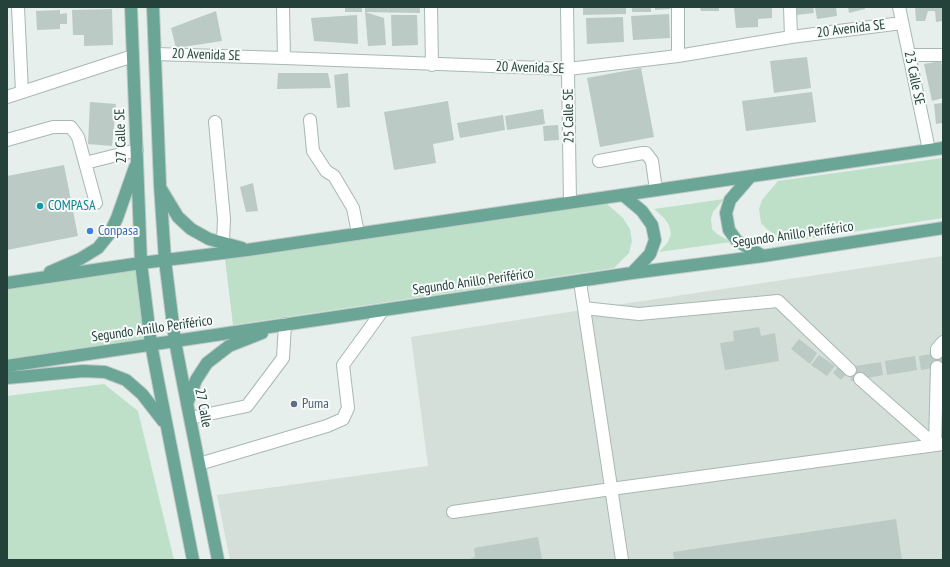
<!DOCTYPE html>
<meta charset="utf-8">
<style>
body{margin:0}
#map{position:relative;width:950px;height:567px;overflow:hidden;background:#e6efeb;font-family:"PT Sans Narrow",sans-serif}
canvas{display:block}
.frame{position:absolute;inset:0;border:8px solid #24423a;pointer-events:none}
</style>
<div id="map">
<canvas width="950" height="567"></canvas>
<div class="frame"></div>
</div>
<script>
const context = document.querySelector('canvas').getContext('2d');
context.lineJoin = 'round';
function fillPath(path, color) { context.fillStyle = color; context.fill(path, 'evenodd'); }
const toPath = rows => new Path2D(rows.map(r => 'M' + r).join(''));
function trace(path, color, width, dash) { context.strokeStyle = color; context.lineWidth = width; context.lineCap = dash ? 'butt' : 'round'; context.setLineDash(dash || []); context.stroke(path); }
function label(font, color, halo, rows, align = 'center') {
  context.font = font + ' "PT Sans Narrow",sans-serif'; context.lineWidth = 4; context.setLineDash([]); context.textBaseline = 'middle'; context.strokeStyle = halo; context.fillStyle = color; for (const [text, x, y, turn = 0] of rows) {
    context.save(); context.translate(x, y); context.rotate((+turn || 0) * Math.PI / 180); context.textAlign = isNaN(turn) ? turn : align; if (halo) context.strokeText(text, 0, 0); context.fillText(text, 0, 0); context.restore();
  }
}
const built = toPath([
 [943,256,943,560,230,560,217,495,428,466,411,337,549,315]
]);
const green = toPath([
 [943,158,943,218,787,242,768,230,761,223,759,209,762,200,778,181],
 [724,199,713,212,711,219,712,229,717,234,731,242,659,252,668,242,671,234,669,225,664,218,654,209],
 [607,204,623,218,630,229,632,241,629,253,614,268,233,325,225,259],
 [140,265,149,342,7,362,7,286],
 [104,384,138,411,174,560,7,560,7,396]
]);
const building = toPath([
 [345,7,362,7,362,12,345,12],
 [365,7,420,7,420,13,365,12,384,18,386,45,368,46,365,12],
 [583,7,626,7,626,14,583,15],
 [632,7,651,7,651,12,632,12],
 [655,7,670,7,670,9,655,10],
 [700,7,719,7,719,11,701,11],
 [734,7,772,7,772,18,758,19,758,27,736,28],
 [795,7,813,7,814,13,796,15],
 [815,7,836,7,837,16,817,19],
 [848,7,865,7,865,9,849,13],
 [915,7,943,7,943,21,936,22,935,11,928,11,925,21,916,21],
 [112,9,113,45,84,46,84,35,73,35,72,10],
 [60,10,60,14,67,13,67,24,60,24,60,29,37,30,36,11],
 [216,11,222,41,176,48,171,28],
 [669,14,670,38,633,40,631,16],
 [357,15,358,44,314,41,311,18],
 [391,15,417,15,418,45,392,46],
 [623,17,624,42,587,44,586,18],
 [807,57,811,88,774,93,770,61],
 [941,61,943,71,943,98,932,101,924,64],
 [641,68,654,137,600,147,587,78],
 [278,73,328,73,331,88,277,89],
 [348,73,350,107,337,108,334,75],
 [812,92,816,122,746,131,742,101],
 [448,101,454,140,433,144,436,163,394,170,384,112],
 [90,102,116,104,112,146,88,144],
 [943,103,943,123,936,124,934,104],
 [543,109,545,124,507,130,505,116],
 [503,115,505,130,460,138,457,123],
 [558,125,559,140,544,141,543,126],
 [64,165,78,236,7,250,7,176],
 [253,183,258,211,246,212,240,187],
 [759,327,761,336,775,333,779,361,725,370,720,343,734,341,733,331],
 [799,339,817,353,810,364,791,349],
 [943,352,943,366,921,370,919,356],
 [819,355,835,366,827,376,811,365],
 [915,356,917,370,887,375,885,361],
 [881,362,883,375,851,381,849,367],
 [838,367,846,374,841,380,833,373],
 [896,519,902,560,674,560,673,552],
 [538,537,542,560,467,560,475,557,474,548]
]);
const minor = toPath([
 [18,7,22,92],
 [283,7,284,58],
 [431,7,432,65],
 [567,7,570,202],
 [678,7,678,56],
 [790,7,791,37],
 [899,7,929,150],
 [155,54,284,58,568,69,678,56,791,37,902,23],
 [909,55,943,55],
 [7,97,133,56],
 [310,120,313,151,326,171,334,176,353,208,358,233],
 [215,122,224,219,223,243],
 [7,140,53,127,71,127,78,137,96,203],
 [599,161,643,153,646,153,652,161,656,190],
 [85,163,137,150],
 [580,282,622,560],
 [584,308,639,314,778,301,850,370],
 [937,353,937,349,943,342],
 [860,379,935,445],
 [190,418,247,406,283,358,285,324],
 [935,445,937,367],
 [199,464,327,426,343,419,348,408,343,365,383,310],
 [453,512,611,489,943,444]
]);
const major = toPath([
 [131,7,141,263,151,344,159,386,193,560],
 [153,7,160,185,165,260,175,341,183,383,218,560],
 [750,177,730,200,726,213,729,230,737,241,763,256],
 [161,189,178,217,191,229,209,239,242,248],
 [623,195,642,211,652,225,655,240,650,254,632,273],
 [50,272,80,259,98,248,110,233,117,218,135,167],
 [7,283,141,263,247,250,943,148],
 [7,366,632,273,763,256,943,228],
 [7,378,83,371,105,372,126,380,142,394,163,421],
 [187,404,196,380,207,363,229,346,262,333]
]);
const markers = [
 [40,206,4,"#0f9aa8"],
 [90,231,4,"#3f7fe0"],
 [294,404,4,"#5c6f8a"]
];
const streetNames = [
 ["20 Avenida SE",851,29,-7],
 ["20 Avenida SE",206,55,2],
 ["20 Avenida SE",530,68,2],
 ["23 Calle SE",914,78,78],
 ["25 Calle SE",569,116,-91],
 ["27 Calle SE",121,136,-92],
 ["Segundo Anillo Periférico",793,235,-8],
 ["Segundo Anillo Periférico",473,282,-8],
 ["Segundo Anillo Periférico",152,329,-8],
 ["27 Calle",203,408,79]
];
const cultureNames = [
 ["COMPASA",48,206]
];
const shopNames = [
 ["Conpasa",98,231]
];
const serviceNames = [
 ["Puma",302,404]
];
fillPath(built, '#d4dfda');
fillPath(green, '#bfe0c8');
fillPath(building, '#bbcac4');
trace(minor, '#a8b8b2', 14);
trace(major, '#c2cac8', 14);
trace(minor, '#fff', 12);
trace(major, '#6aa596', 12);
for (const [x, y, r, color] of markers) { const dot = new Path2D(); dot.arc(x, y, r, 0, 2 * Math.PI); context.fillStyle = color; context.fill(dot); trace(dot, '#f7fbf9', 1.5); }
label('14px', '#24423a', '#f7fbf9', streetNames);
label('14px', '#0d838f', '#f7fbf9', cultureNames, 'left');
label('14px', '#366cbe', '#f7fbf9', shopNames, 'left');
label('14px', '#4e5e75', '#f7fbf9', serviceNames, 'left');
</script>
